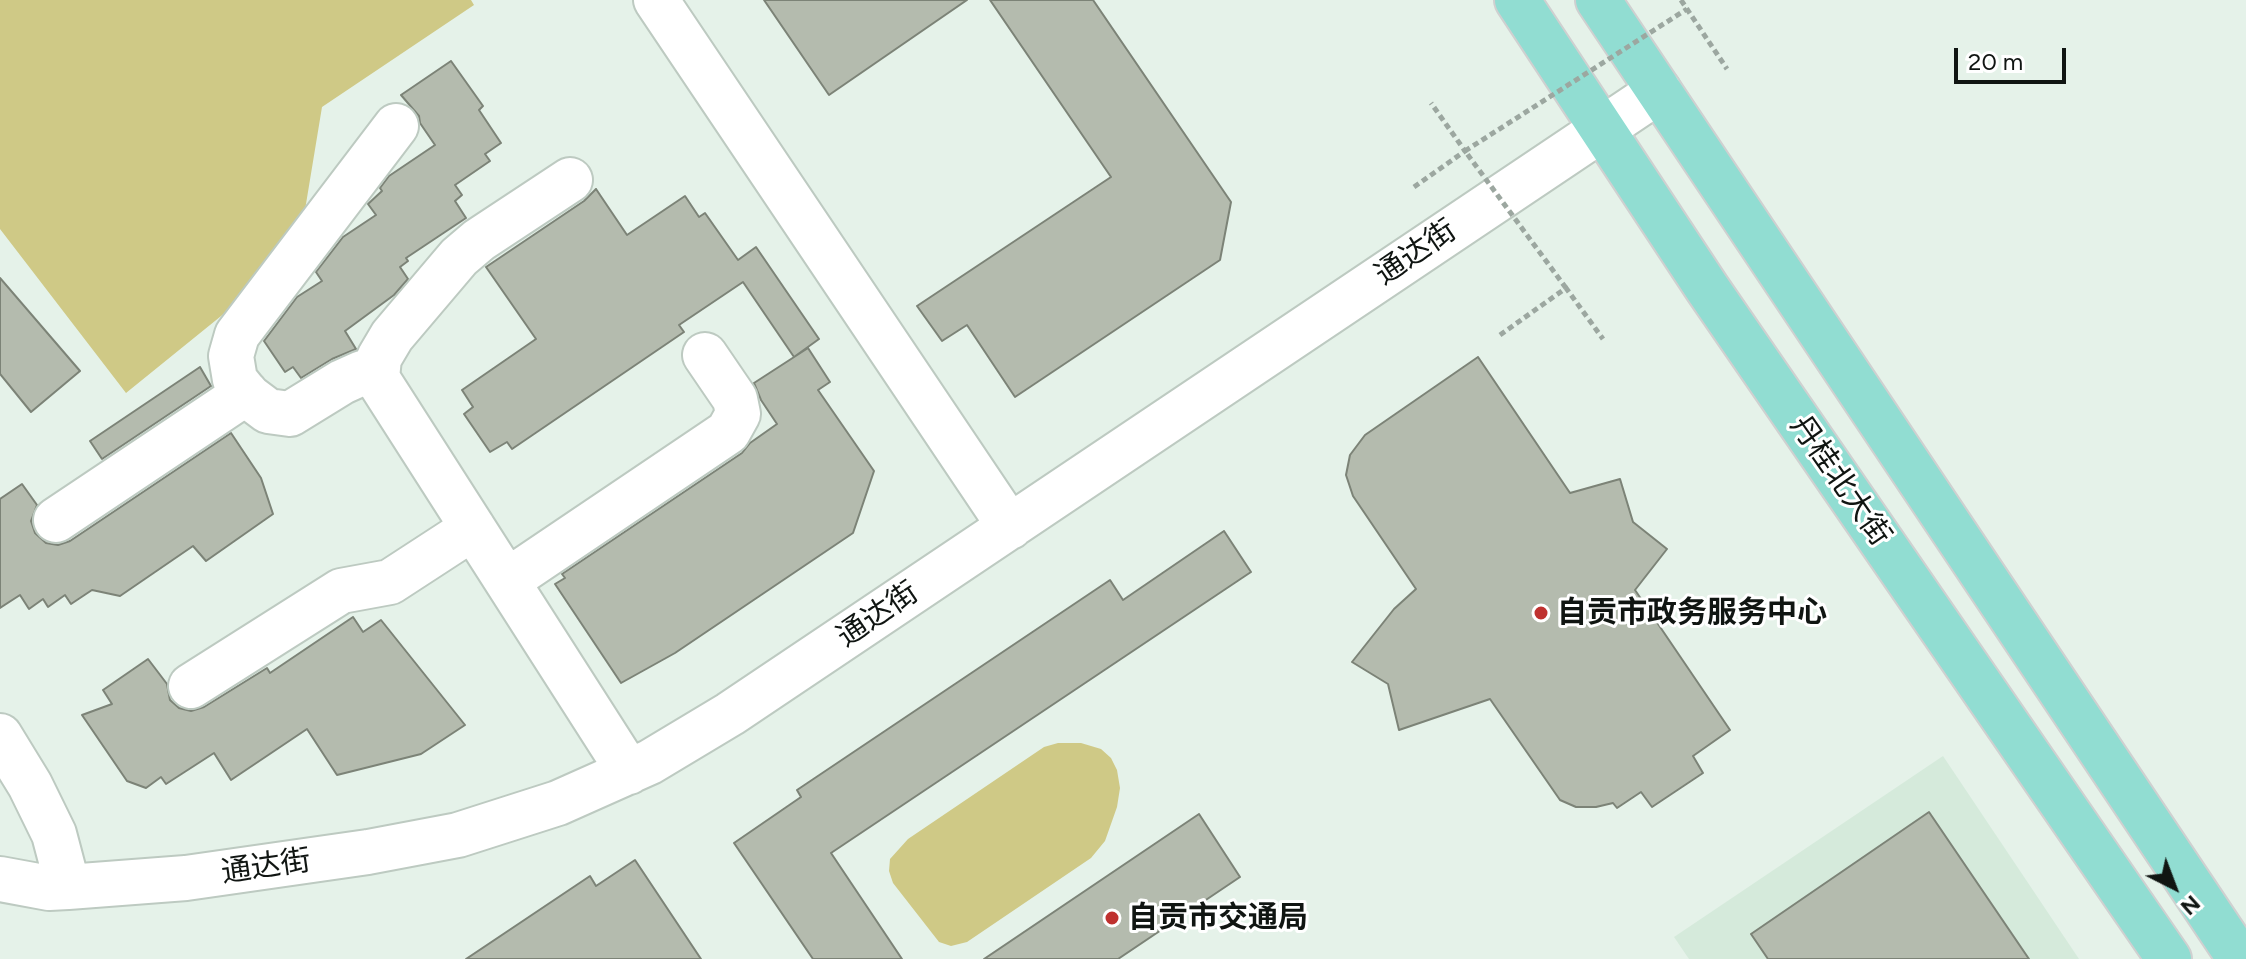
<!DOCTYPE html>
<meta charset="utf-8">
<style>
body{margin:0}
#map{position:relative;width:2246px;height:959px;overflow:hidden;background:#e5f2e9;font-family:Figtree,sans-serif}
canvas{display:block}
.north{position:absolute;left:2134px;top:847px;width:80px;height:80px;-webkit-text-stroke:6px #fff;paint-order:stroke;rotate:138deg;font-size:22px;font-weight:700;line-height:32px;text-align:center;color:#101512}
.north::after{content:'';display:block;margin:auto;width:28px;height:36px;background:#101512;clip-path:polygon(50% 0,100% 100%,50% 72%,0 100%)}
.scale{position:absolute;left:1954px;top:48px;width:112px;height:36px;box-sizing:border-box;border:4px solid #101512;border-top:0;padding-left:10px;font-size:24px;line-height:28px;white-space:nowrap;color:#101512;-webkit-text-stroke:6px #fff;paint-order:stroke}
</style>
<div id="map">
<canvas width="2246" height="959"></canvas>
<div class="north">N</div>
<div class="scale">20 m</div>
</div>
<script>
const context = document.querySelector('canvas').getContext('2d');
context.lineJoin = 'round';
function fillPath(path, color) { context.fillStyle = color; context.fill(path, 'evenodd'); }
const toPath = rows => new Path2D(rows.map(r => 'M' + r).join(''));
function trace(path, color, width, dash) { context.strokeStyle = color; context.lineWidth = width; context.lineCap = dash ? 'butt' : 'round'; context.setLineDash(dash || []); context.stroke(path); }
function label(font, color, halo, rows, align = 'center') {
  context.font = font + ' Figtree,"Noto Sans SC",sans-serif'; context.lineWidth = 6; context.setLineDash([]); context.textBaseline = 'middle'; context.strokeStyle = halo; context.fillStyle = color; for (const [text, x, y, turn = 0] of rows) {
    context.save(); context.translate(x, y); context.rotate((+turn || 0) * Math.PI / 180); context.textAlign = isNaN(turn) ? turn : align; if (halo) context.strokeText(text, 0, 0); context.fillText(text, 0, 0); context.restore();
  }
}
const built = toPath([
 [1943,756,2079,959,1689,959,1674,937]
]);
const green = toPath([
 [0,0,471,0,474,5,322,107,305,210,231,308,126,393,0,229],
 [1058,743,1081,743,1101,749,1111,758,1117,770,1120,788,1117,807,1105,841,1091,858,967,942,951,946,939,942,893,883,889,871,890,859,908,839,1044,747]
]);
const building = toPath([
 [764,0,967,0,829,95,764,0],
 [990,0,1093,0,1231,202,1220,260,1015,397,967,325,942,341,917,306,1111,177,990,0],
 [451,61,483,106,479,110,501,143,485,154,490,161,455,185,462,195,455,201,466,218,406,258,408,261,400,267,408,279,394,295,345,331,356,349,332,359,301,378,293,367,285,372,264,341,297,297,322,281,316,272,343,237,376,215,368,204,382,191,380,188,389,176,435,145,420,123,419,116,401,95,451,61],
 [596,189,627,235,685,196,699,217,705,213,738,260,756,247,819,339,794,357,743,282,679,325,684,332,512,449,507,442,490,452,464,414,473,407,462,390,536,339,486,267,584,201,596,189],
 [0,278,80,371,31,412,0,374,0,278],
 [808,348,830,382,818,390,874,471,853,533,675,653,621,683,555,584,565,578,562,574,742,453,750,443,777,424,761,400,754,383,808,348],
 [1478,357,1570,493,1620,479,1633,522,1667,549,1635,590,1730,730,1693,756,1703,773,1652,807,1641,792,1617,808,1613,803,1596,807,1576,807,1560,800,1490,699,1399,730,1388,684,1352,662,1394,609,1416,589,1353,496,1346,475,1350,455,1365,435,1478,357],
 [200,367,211,386,102,459,90,441,200,367],
 [231,433,261,478,273,514,206,561,193,546,120,596,92,590,71,604,65,595,48,607,43,599,29,609,20,595,0,608,0,499,22,484,37,505,31,521,35,533,46,543,58,545,70,541,231,433],
 [1224,531,1251,572,831,853,902,959,813,959,734,843,801,797,797,790,1110,580,1123,600,1224,531],
 [353,617,363,632,381,620,465,725,421,754,337,775,307,729,231,780,214,753,166,784,161,777,146,788,127,781,82,715,112,704,103,690,148,659,167,684,170,700,179,708,191,711,204,707,267,668,270,673,353,617],
 [1929,812,2029,959,1768,959,1751,934,1929,812],
 [1199,814,1240,877,1118,959,984,959,1199,814],
 [635,860,701,959,466,959,590,876,596,886,635,860]
]);
const path = toPath([
 [1681,0,1727,69],
 [1414,187,1465,151,1431,103],
 [1500,335,1566,288,1603,339]
]);
const minor = toPath([
 [656,0,1010,527],
 [570,180,479,240,459,257,392,336,379,358,377,378,629,772],
 [377,378,362,373,342,382,290,414,268,411,248,396,235,380,231,356,237,335,396,126],
 [56,520,246,393],
 [507,581,728,432,738,414,735,399,705,355],
 [191,686,341,591,390,582,473,528],
 [0,736,30,785,54,834,68,887],
 [0,879,49,888,68,887,186,878,368,852,458,835,558,803,650,762,730,714,1659,91]
]);
const major = toPath([
 [1517,0,1707,288,2169,959],
 [1598,0,2240,959]
]);
const pathBridge = toPath([
 [1566,288,1465,151,1687,9]
]);
const markers = [
 [1541,613,8,"#bf312f"],
 [1112,918,8,"#bf312f"]
];
const streetNames = [
 ["通达街",1416,253,-34],
 ["丹桂北大街",1840,481,55],
 ["通达街",878,615,-34],
 ["通达街",266,867,-8]
];
const poiNames = [
 ["自贡市政务服务中心",1557,613],
 ["自贡市交通局",1128,918]
];
fillPath(built, '#d5eadb');
fillPath(green, '#cfc986');
fillPath(building, '#b4bbae');
trace(building, '#7c8377', 2);
trace(minor, '#bdcac1', 48);
trace(major, '#cfd0d0', 48);
trace(path, '#9ca7a0', 5, [6, 4]);
trace(minor, '#fff', 44);
trace(major, '#91ddd2', 44);
trace(pathBridge, '#9ca7a0', 5, [6, 4]);
for (const [x, y, r, color] of markers) { const dot = new Path2D(); dot.arc(x, y, r, 0, 2 * Math.PI); context.fillStyle = color; context.fill(dot); trace(dot, '#fff', 3); }
label('30px', '#101512', '#fff', streetNames);
label('bold 30px', '#101512', '#fff', poiNames, 'left');
</script>
